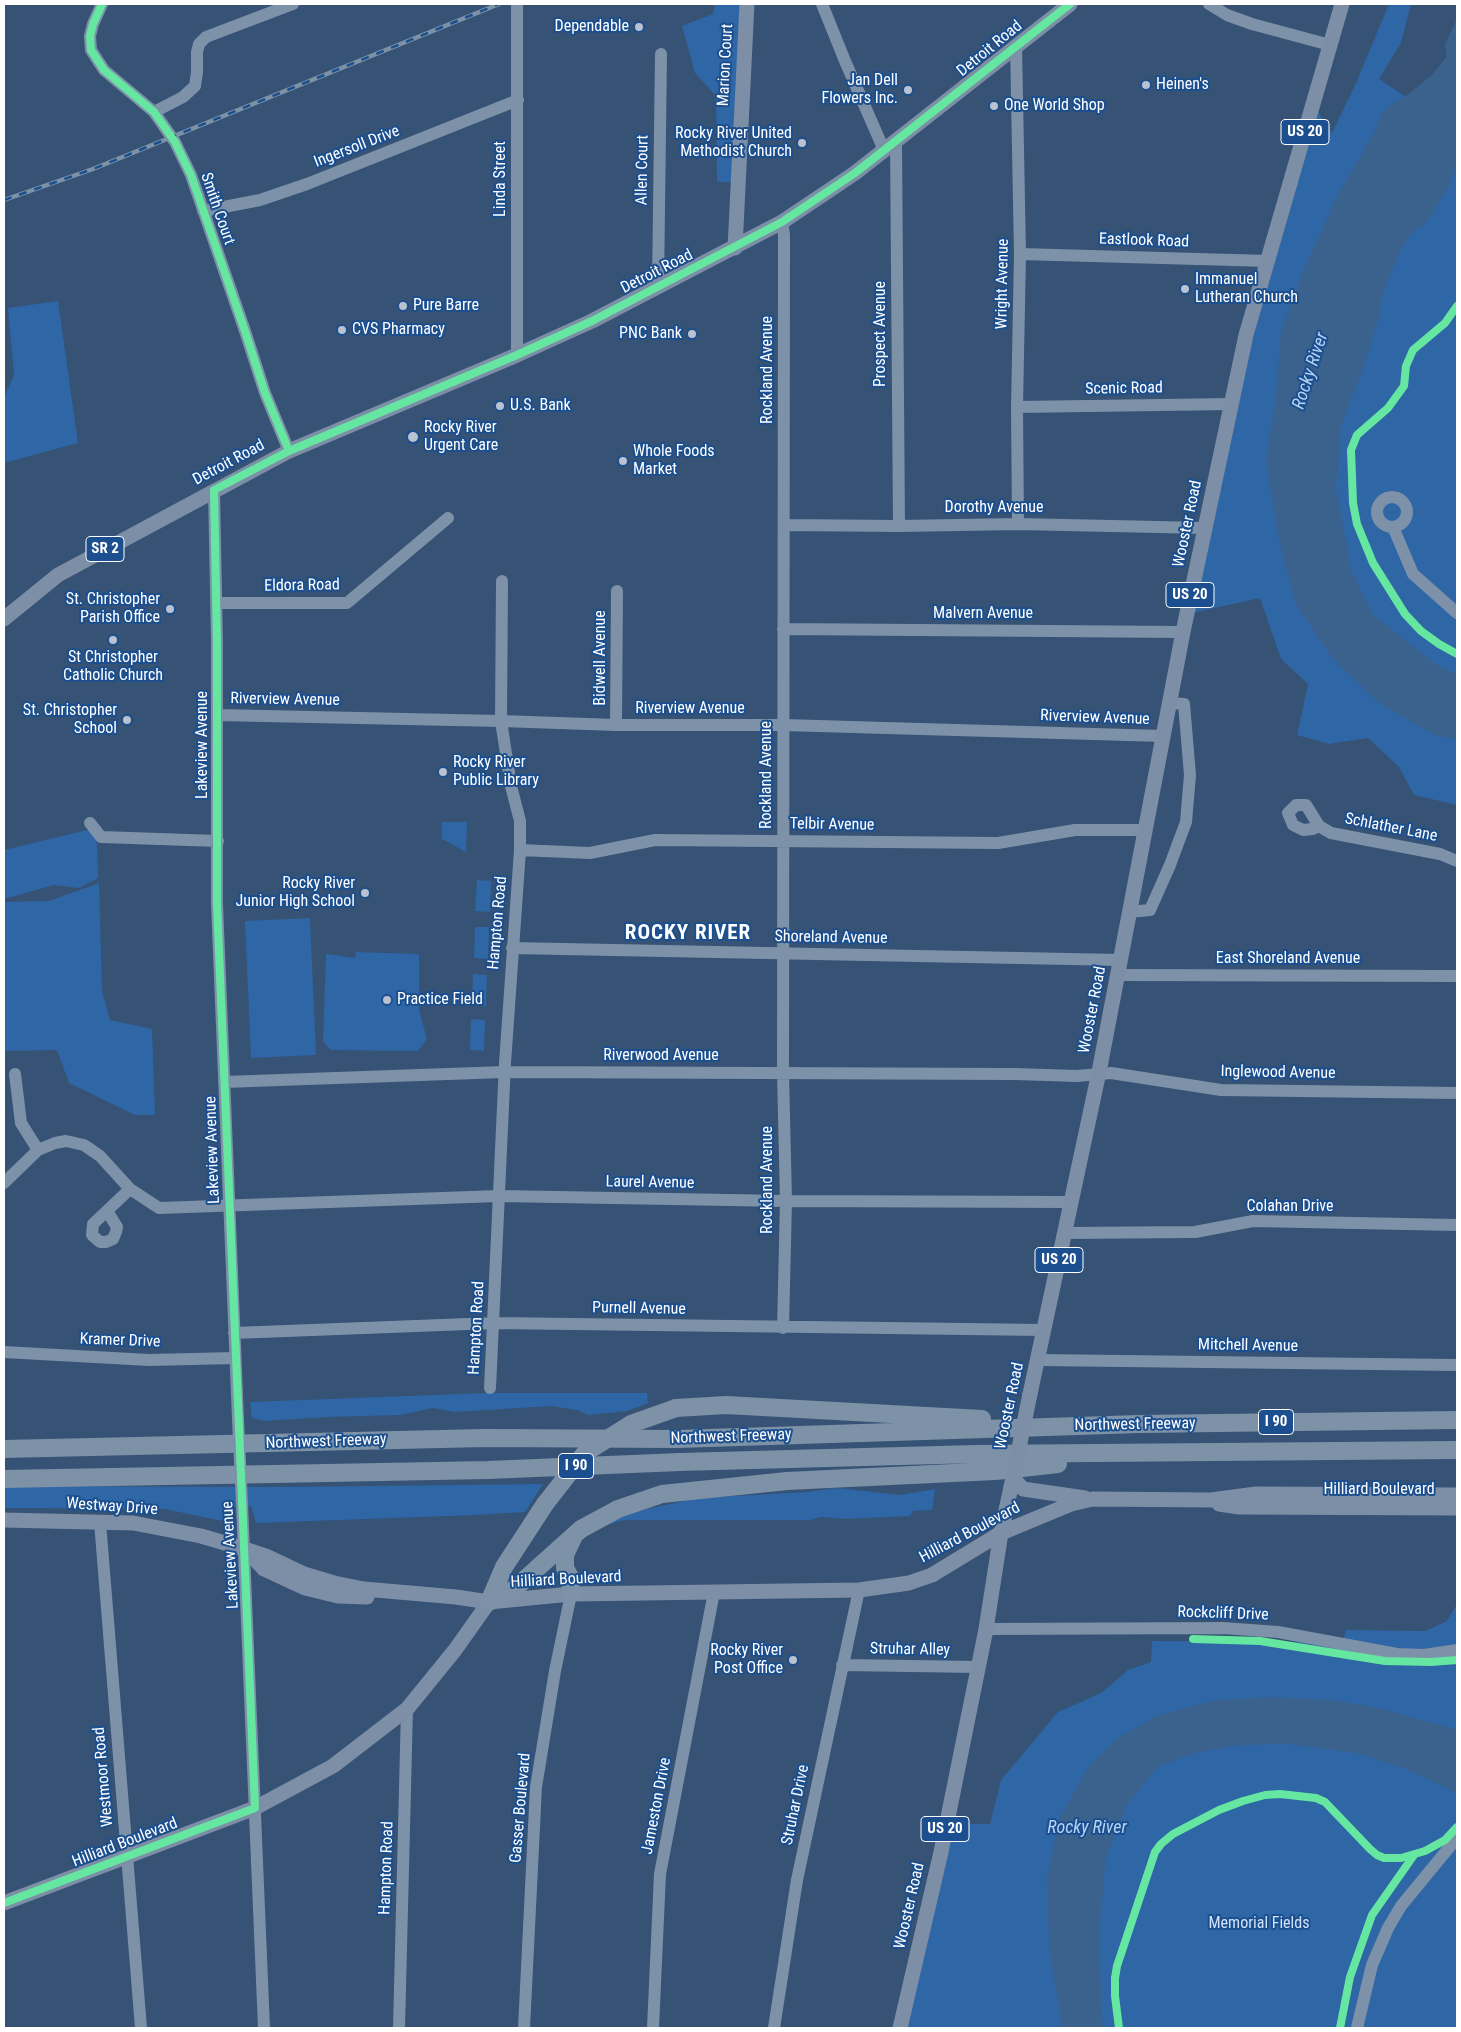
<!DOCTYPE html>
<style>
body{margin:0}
#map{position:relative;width:1461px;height:2032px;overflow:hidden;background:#365274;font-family:"Roboto Condensed",sans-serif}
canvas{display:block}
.frame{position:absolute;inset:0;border:5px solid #fff;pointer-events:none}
</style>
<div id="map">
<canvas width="1461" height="2032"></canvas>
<div class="frame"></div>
</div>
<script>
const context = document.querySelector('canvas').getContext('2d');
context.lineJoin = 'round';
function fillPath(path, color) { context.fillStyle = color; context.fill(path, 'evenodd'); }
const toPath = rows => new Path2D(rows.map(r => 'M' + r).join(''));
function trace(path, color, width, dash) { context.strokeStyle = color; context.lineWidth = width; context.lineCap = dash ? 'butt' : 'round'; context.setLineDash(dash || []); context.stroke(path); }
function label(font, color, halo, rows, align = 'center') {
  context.font = font + ' "Roboto Condensed",sans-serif'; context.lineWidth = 4; context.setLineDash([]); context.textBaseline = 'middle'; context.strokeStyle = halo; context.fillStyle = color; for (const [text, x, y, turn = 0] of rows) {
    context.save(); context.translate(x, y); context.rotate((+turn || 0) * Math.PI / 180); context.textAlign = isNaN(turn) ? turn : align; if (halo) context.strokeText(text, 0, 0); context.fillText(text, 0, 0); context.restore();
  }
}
const green = toPath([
 [715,4,743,4,732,182,717,182,716,96,695,73,682,26,713,14],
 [1389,4,1411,4,1401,43,1379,79,1406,97,1431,76,1447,57,1445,44,1457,19,1457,805,1414,795,1399,767,1368,738,1329,744,1297,735,1308,684,1281,659,1260,598,1192,613,1216,479,1314,106,1332,133,1356,83],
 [58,301,78,443,4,463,4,398,14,375,8,308],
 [442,822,467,822,466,852,442,839],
 [87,830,94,834,97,843,98,878,79,888,54,885,4,899,4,850],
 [477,880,491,881,490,912,475,911],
 [99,883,102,991,110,1020,152,1029,155,1115,135,1115,69,1083,57,1050,4,1051,4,902,49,901],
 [310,918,316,1055,251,1058,245,921],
 [475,927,489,927,488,959,474,958],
 [356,952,419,954,419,1010,427,1039,418,1051,331,1050,323,1041,326,954,355,958],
 [473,974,487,975,486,1006,472,1005],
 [471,1019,485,1020,484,1051,470,1050],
 [485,1393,647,1393,648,1403,627,1411,588,1415,577,1410,551,1406,455,1412,432,1408,401,1415,327,1417,265,1421,252,1418,250,1402],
 [543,1484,525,1512,476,1515,256,1523,251,1506,231,1507,222,1521,165,1509,4,1508,4,1486,287,1487],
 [837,1488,900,1495,935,1489,932,1510,913,1511,910,1516,845,1519,821,1517,810,1520,624,1520,602,1526,612,1520,642,1510,698,1498,807,1492],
 [1457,1604,1457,2028,901,2028,947,1824,990,1824,1001,1780,1058,1712,1101,1693,1128,1670,1151,1662,1152,1641,1299,1642,1340,1649,1346,1630,1425,1631,1447,1621]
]);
const water = toPath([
 [1457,19,1457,164,1448,187,1427,222,1411,233,1400,251,1382,295,1379,317,1362,371,1341,426,1336,489,1351,569,1373,615,1435,664,1457,675,1457,739,1437,736,1380,704,1332,658,1296,604,1279,541,1266,460,1276,399,1281,331,1305,267,1338,195,1374,133,1382,113,1390,105,1402,99,1431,76,1447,57,1445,44],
 [1271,1697,1332,1700,1379,1708,1457,1730,1457,1795,1447,1788,1406,1769,1356,1753,1288,1744,1239,1745,1199,1752,1158,1766,1127,1805,1106,1857,1099,1936,1102,2019,1105,2028,1062,2028,1049,1946,1047,1877,1060,1817,1089,1766,1118,1738,1156,1716,1212,1701]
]);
const minor = toPath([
 [102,4,93,24,90,36,91,50,104,70,154,112,175,142,191,175,245,331,265,393,289,451],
 [517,4,517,355],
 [822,4,845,61,884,150],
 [1209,4,1227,15,1252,24,1330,45],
 [1016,45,1020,254,1017,407,1018,524],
 [154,112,183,97,195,86,197,72,197,52,199,44,206,37,293,4],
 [896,141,899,526],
 [203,211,260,200,307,184,518,100],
 [782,222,784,235,783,1073,786,1201,783,1328],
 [1020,254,1268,261],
 [658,286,661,54],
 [1017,407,1231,404],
 [214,490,217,644,217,904,238,1419],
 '1377 512a15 15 0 1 1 30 0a15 15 0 1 1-30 0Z',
 [784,525,899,526,1018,524,1204,528],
 [1393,527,1413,574,1457,613],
 [216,603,347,603,448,518],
 [783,629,1183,632],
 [217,715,501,721,616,725,783,725,1163,736],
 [616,725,617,591],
 [90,823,101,837,218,841],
 [1319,826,1313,829,1303,830,1293,825,1288,813,1296,805,1306,805,1319,826,1331,833,1440,854,1457,861],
 [520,850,590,853,655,840,998,843,1075,830,1144,830],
 [1129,912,1150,910,1170,865,1186,822,1190,775,1184,704,1170,703],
 [512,948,1120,960],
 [1118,975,1457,976],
 [15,1074,21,1123,38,1150],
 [224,1082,504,1072,1015,1074,1077,1076,1111,1073,1221,1090,1457,1093],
 [4,1183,38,1150,55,1143,66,1141,84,1145,100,1156,130,1189,159,1208,499,1196,786,1201,1071,1202],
 [107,1211,117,1227,116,1232,113,1239,106,1242,100,1242,92,1235,93,1224,130,1189],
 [1064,1233,1195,1232,1253,1221,1457,1225],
 [234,1333,494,1323,1044,1330],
 [4,1352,149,1360,235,1358],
 [1038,1360,1457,1365],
 [490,1388,505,1063,520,850,520,821,511,786,501,721,502,581],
 [242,1504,264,2028],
 [100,1522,141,2028],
 [986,1629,1223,1628,1278,1632,1397,1654,1424,1655,1457,1650],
 [842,1665,978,1667],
 [399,2028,407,1709],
 [524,2028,536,1787,555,1671,571,1594],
 [653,2028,660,1874,714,1592],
 [774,2028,797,1880,859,1590],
 [1357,2028,1372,1965,1388,1928,1401,1906,1457,1838]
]);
const major = toPath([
 [735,248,747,4],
 [4,619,58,575,289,451,517,355,592,321,782,222,855,173,1070,4],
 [1030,1394,1099,1072,1183,632,1246,335,1342,4],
 [1013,1478,1023,1489,1085,1498],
 [1219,1504,1239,1507,1457,1508],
 [4,1520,133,1523,201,1536,245,1549,266,1556,304,1574,334,1583,364,1589,456,1597,489,1602,571,1594,859,1590,909,1583,932,1575,1001,1533,1071,1504,1093,1499,1211,1500,1256,1494,1457,1495],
 [246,1550,264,1569,305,1588,338,1596,367,1597],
 [4,1903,255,1808,333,1766,407,1709,455,1650,489,1602],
 [900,2028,941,1852,986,1629,1001,1533,1011,1487]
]);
const highway = toPath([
 [676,1408,726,1405,982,1419],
 [4,1449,485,1438,677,1439,1139,1424,1457,1420],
 [4,1479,488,1470,680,1462,975,1454,1457,1450],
 [571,1594,571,1579,565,1568,565,1555,573,1538],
 [489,1602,513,1590,581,1529,618,1509,662,1494,787,1481,995,1471,1058,1464],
 [489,1602,504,1567,545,1504]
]);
const rail = toPath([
 [4,200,93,169,499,4]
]);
const minorBridge = toPath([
 [238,1419,242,1504]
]);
const majorBridge = toPath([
 [1011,1487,1030,1394]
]);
const highwayBridge = toPath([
 [545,1504,585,1453,631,1424,676,1408]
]);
const cycleway = toPath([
 [102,4,93,24,90,36,91,50,104,70,154,112,175,142,191,175,245,331,265,393,289,451],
 [1457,306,1445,323,1413,350,1406,366,1404,386,1388,408,1357,435,1351,450,1353,503,1357,524,1373,563,1405,614,1421,631,1439,644,1457,654],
 [1193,1639,1260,1641,1385,1661,1431,1662,1457,1660],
 [4,1903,255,1808,217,904,217,644,214,490,289,451,517,355,592,321,782,222,855,173,1070,4],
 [1119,2028,1115,1996,1115,1978,1117,1966,1155,1852,1161,1844,1173,1834,1219,1810,1243,1801,1265,1795,1280,1794,1316,1798,1325,1802,1370,1849,1377,1855,1384,1858,1401,1858,1425,1851,1445,1840,1457,1827],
 [1340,2028,1350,1977,1372,1915,1414,1855]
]);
const markers = [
 [639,27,5,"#b9c2ce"],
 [1146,85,5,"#b9c2ce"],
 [908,90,5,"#b9c2ce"],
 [994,106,5,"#b9c2ce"],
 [802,143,5,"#b9c2ce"],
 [1185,289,5,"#b9c2ce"],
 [403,306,5,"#b9c2ce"],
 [342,330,5,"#b9c2ce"],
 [692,334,5,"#b9c2ce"],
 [500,406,5,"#b9c2ce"],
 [413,437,6,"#b9c2ce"],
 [623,461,5,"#b9c2ce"],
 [170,609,5,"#b9c2ce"],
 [113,640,5,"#b9c2ce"],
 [127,720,5,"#b9c2ce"],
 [443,772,5,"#b9c2ce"],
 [365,893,5,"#b9c2ce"],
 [387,1000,5,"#b9c2ce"],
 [793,1660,5,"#b9c2ce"]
];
const shields = [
 [1305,132,48],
 [105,549,38],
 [1190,595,48],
 [1059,1260,48],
 [1276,1422,35],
 [576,1466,35],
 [945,1829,48]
];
const shieldNames = [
 ["US 20",1305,132],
 ["SR 2",105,549],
 ["US 20",1190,595],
 ["US 20",1059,1260],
 ["I 90",1276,1422],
 ["I 90",576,1466],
 ["US 20",945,1829]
];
const poiNames = [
 ["Dependable",629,27,"right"],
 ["Jan Dell",898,81,"right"],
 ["Flowers Inc.",898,99,"right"],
 ["Heinen's",1156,85],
 ["One World Shop",1004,106],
 ["Rocky River United",792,134,"right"],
 ["Methodist Church",792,152,"right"],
 ["Immanuel",1195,280],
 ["Lutheran Church",1195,298],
 ["Pure Barre",413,306],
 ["CVS Pharmacy",352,330],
 ["PNC Bank",682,334,"right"],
 ["U.S. Bank",510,406],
 ["Rocky River",424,428],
 ["Urgent Care",424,446],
 ["Whole Foods",633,452],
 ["Market",633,470],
 ["St. Christopher",160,600,"right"],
 ["Parish Office",160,618,"right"],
 ["St Christopher",113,658,"center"],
 ["Catholic Church",113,676,"center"],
 ["St. Christopher",117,711,"right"],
 ["School",117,729,"right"],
 ["Rocky River",453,763],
 ["Public Library",453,781],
 ["Rocky River",355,884,"right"],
 ["Junior High School",355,902,"right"],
 ["Practice Field",397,1000],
 ["Rocky River",783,1651,"right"],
 ["Post Office",783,1669,"right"]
];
const streetNames = [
 ["Detroit Road",990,49,-39],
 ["Marion Court",726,65,-87],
 ["Ingersoll Drive",357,147,-21],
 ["Allen Court",643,170,-89],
 ["Linda Street",501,179,-90],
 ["Smith Court",217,209,71],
 ["Eastlook Road",1144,241,2],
 ["Detroit Road",657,272,-27],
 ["Wright Avenue",1003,284,-89],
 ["Prospect Avenue",881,334,-90],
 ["Rockland Avenue",768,370,-90],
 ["Scenic Road",1124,389,-1],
 ["Detroit Road",229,463,-28],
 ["Dorothy Avenue",994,508],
 ["Wooster Road",1188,524,-78],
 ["Eldora Road",302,586,-1],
 ["Malvern Avenue",983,614],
 ["Bidwell Avenue",601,658,-90],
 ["Riverview Avenue",285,700,1],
 ["Riverview Avenue",690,709],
 ["Riverview Avenue",1095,718,2],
 ["Lakeview Avenue",203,745,-90],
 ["Rockland Avenue",767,775,-90],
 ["Telbir Avenue",832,825,1],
 ["Schlather Lane",1391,828,11],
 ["Hampton Road",498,923,-85],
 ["Shoreland Avenue",831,938,1],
 ["East Shoreland Avenue",1288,959],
 ["Wooster Road",1093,1010,-79],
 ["Riverwood Avenue",661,1056],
 ["Inglewood Avenue",1278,1073,1],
 ["Lakeview Avenue",213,1150,-92],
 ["Rockland Avenue",768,1180,-90],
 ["Laurel Avenue",650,1183,1],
 ["Colahan Drive",1290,1207],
 ["Purnell Avenue",639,1309,1],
 ["Hampton Road",477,1328,-87],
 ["Kramer Drive",120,1341,2],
 ["Mitchell Avenue",1248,1346,1],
 ["Wooster Road",1010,1406,-78],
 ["Northwest Freeway",1135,1425,-1],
 ["Northwest Freeway",731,1437,-2],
 ["Northwest Freeway",326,1442,-2],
 ["Hilliard Boulevard",1379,1490],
 ["Westway Drive",112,1507,4],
 ["Hilliard Boulevard",970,1533,-28],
 ["Lakeview Avenue",231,1555,-93],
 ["Hilliard Boulevard",566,1580,-3],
 ["Rockcliff Drive",1223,1614,2],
 ["Struhar Alley",910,1650,1],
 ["Westmoor Road",104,1777,-95],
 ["Struhar Drive",796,1805,-78],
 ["Jameston Drive",657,1806,-79],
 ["Gasser Boulevard",521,1808,-85],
 ["Hilliard Boulevard",125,1843,-21],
 ["Hampton Road",387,1868,-88],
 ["Wooster Road",910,1906,-77]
];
const parkNames = [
 ["Memorial Fields",1259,1924]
];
const waterNames = [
 ["Rocky River",1311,371,-72],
 ["Rocky River",1087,1828]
];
const districtNames = [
 ["ROCKY RIVER",688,934]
];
fillPath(green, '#2f66a5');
fillPath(water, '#3b618d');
trace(minor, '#7d92a8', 12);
trace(major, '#7d8ea7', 15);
trace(highway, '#7e92a7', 18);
trace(rail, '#7e92a7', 4.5);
trace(rail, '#1b4f8f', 2.5, [8]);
trace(minorBridge, '#7d92a8', 12);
trace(majorBridge, '#7d8ea7', 15);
trace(highwayBridge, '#7e92a7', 18);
trace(cycleway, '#66e7a1', 8);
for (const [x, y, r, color] of markers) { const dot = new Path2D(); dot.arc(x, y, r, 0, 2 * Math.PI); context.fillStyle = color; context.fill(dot); trace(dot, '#1b4f8f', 2); }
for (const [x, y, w] of shields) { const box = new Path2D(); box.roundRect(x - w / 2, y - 12.5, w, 25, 4); context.fillStyle = '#1b4f8f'; context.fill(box); trace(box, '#fff', 1); }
label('bold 15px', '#fff', null, shieldNames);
label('16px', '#fff', '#1b4f8f', poiNames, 'left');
label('16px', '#fff', '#1b4f8f', streetNames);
label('16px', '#cfe3fa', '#1b4f8f', parkNames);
label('italic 18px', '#b5d3f5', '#1b4f8f', waterNames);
context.letterSpacing = '1px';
label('bold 21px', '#fff', '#1b4f8f', districtNames);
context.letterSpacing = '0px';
</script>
